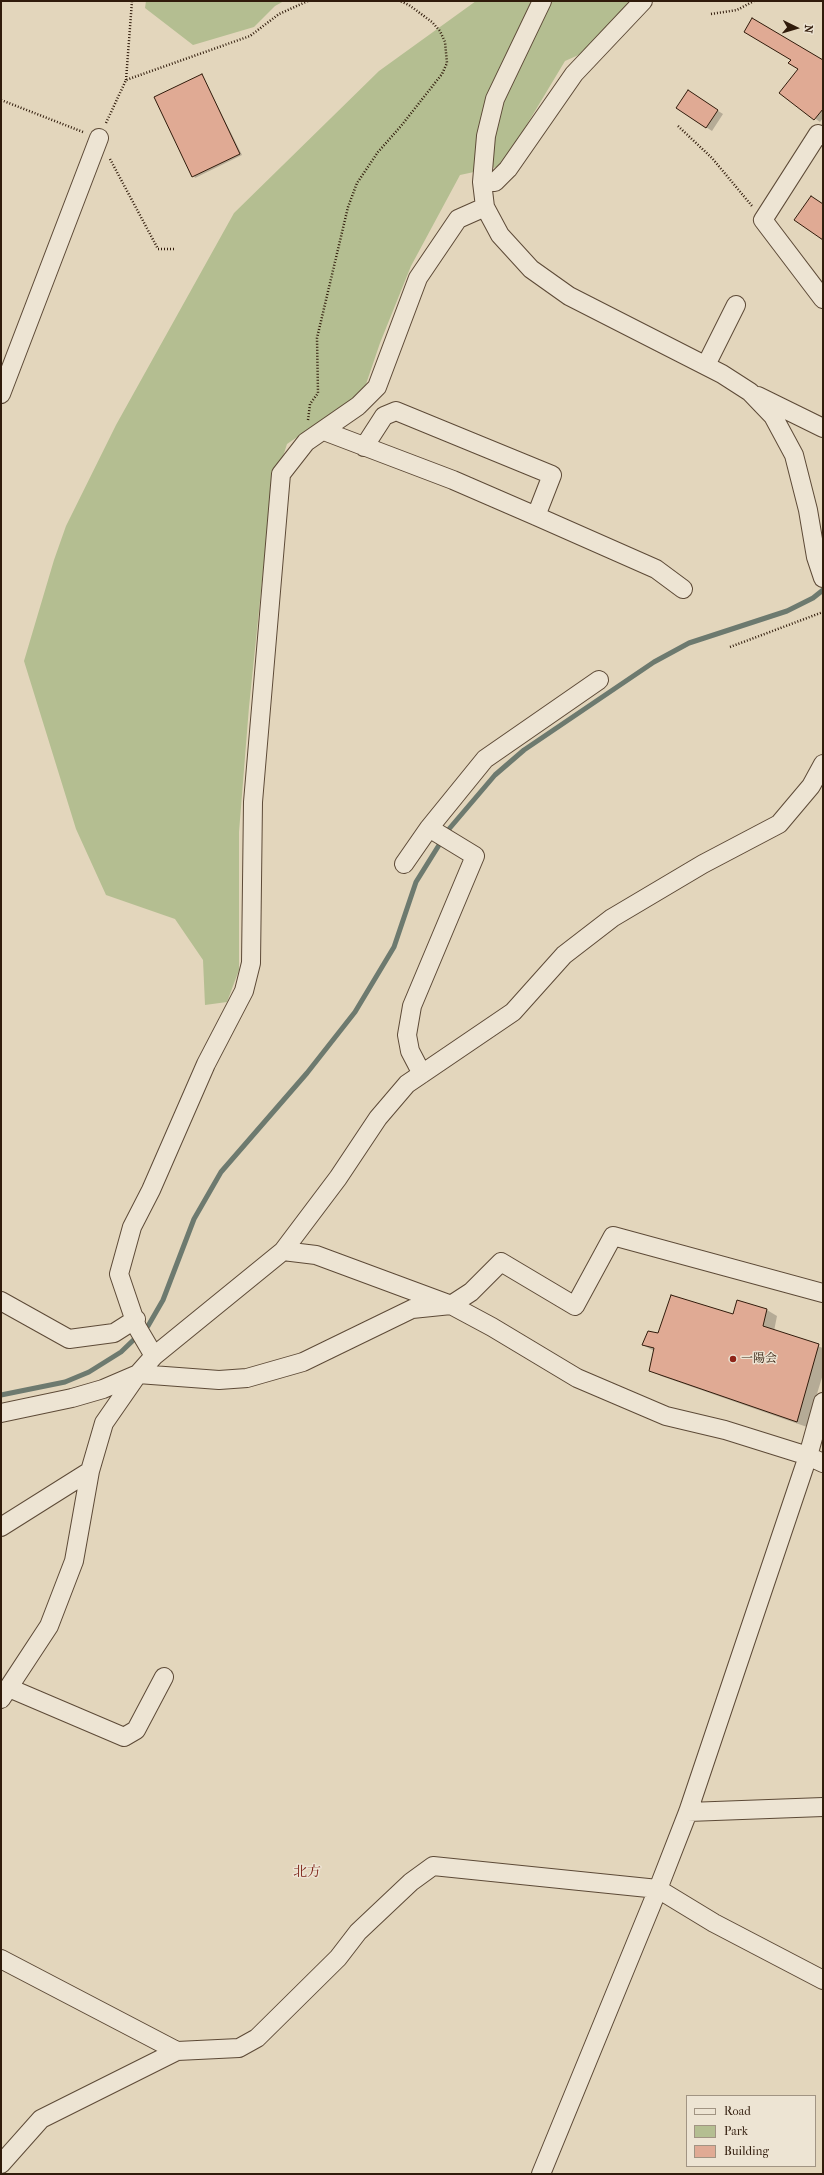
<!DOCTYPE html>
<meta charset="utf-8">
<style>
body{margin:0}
#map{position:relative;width:824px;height:2175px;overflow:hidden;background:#e3d6bc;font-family:"IM FELL French Canon",serif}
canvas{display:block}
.frame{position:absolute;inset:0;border:2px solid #301b0b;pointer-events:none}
.legend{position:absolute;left:686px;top:2095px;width:130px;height:72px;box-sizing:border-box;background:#ede4d3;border:1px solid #a19483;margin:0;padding:5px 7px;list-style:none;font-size:12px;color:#301b0b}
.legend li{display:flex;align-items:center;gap:8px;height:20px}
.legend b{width:20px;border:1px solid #a19483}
.north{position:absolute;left:776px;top:8px;width:40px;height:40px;-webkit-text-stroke:3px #ede4d3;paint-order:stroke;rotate:95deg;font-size:11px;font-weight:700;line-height:16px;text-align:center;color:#301b0b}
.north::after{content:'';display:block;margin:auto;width:14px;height:18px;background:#301b0b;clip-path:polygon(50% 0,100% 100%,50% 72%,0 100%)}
</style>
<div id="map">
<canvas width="824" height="2175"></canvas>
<div class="frame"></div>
<ul class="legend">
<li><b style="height:5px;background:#ede4d3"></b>Road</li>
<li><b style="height:11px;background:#b4be91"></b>Park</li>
<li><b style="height:11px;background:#e0aa94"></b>Building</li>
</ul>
<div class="north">N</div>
</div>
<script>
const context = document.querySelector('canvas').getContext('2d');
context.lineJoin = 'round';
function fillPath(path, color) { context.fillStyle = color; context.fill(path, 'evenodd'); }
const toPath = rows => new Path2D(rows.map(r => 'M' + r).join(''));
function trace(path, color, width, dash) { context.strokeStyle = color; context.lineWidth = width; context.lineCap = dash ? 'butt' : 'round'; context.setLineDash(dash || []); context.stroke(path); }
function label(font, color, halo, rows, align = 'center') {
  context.font = font + ' "IM FELL French Canon","Noto Serif JP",serif'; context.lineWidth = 3; context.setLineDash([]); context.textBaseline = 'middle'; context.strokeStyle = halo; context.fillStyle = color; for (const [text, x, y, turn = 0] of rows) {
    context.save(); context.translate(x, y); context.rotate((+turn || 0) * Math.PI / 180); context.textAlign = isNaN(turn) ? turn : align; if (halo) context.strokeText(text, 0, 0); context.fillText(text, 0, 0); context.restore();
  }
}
const green = toPath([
 [146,1,284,1,275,6,254,27,193,45,145,8],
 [476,1,645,1,619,37,565,61,502,166,460,175,411,266,380,343,363,393,287,444,271,494,249,707,239,832,239,970,227,1002,205,1005,203,960,175,919,106,895,76,829,24,661,54,560,66,526,116,425,234,213,379,71]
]);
const shadow = toPath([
 [823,61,823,118,820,122,781,93],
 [202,75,242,155,195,178,155,97],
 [693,95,723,114,712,131,677,108],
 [767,1310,777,1316,774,1331,823,1348,823,1374,807,1427,661,1376,650,1370,654,1351,643,1345,659,1334,733,1316]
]);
const stream = toPath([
 [1,1395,65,1382,89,1372,121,1352,148,1326,163,1300,194,1219,221,1172,307,1073,355,1012,394,947,416,882,449,829,495,775,524,750,654,662,689,643,787,611,813,598,823,590]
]);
const building = toPath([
 [752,18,823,60,823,109,814,120,779,93,798,69,788,63,791,60,744,32,752,18],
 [202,74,240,154,192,177,154,97,202,74],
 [688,90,718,110,706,128,676,108,688,90],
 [811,196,823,204,823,240,794,220,811,196],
 [671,1295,733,1314,737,1300,767,1309,763,1326,819,1344,797,1422,649,1371,654,1348,642,1345,648,1331,658,1333,671,1295]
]);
const path = toPath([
 [711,14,737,10,754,1],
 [126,80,132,1],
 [1,100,83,132],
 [106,123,126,80,250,36,279,14,308,1],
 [678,126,712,158,752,206],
 [110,159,158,249,175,249],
 [308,420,310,404,318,393,317,338,348,207,357,183,378,152,401,126,442,74,447,63,445,42,440,31,432,22,409,5,400,1],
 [730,647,823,612]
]);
const minor = toPath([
 [542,1,495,99,486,136,482,182,485,207,500,235,531,269,569,296,722,374,750,392,773,416,794,455,808,510,816,557,823,578],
 [823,136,818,134,763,220,823,299],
 [482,182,495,182,508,169,574,74,643,1],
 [706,365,736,305],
 [1,394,99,138],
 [758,396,823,428],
 [324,431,453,480,536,516,656,569,683,589],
 [364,447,384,416,396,411,552,475,536,516],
 [404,864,429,828,485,759,599,680],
 [422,1074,410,1051,407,1035,412,1006,475,856,429,828],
 [283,1251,316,1255,451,1305,492,1327,577,1378,666,1416,725,1430,808,1456,823,1463],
 [1,1301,69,1339,114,1333,136,1319],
 [154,1356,137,1327,119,1274,132,1227,151,1190,206,1064,244,991,251,963,253,802,281,474,306,442,358,406,377,387,418,278,458,219,485,207],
 [1,1413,72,1398,103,1389,138,1374,219,1380,247,1378,303,1362,412,1309,451,1305,471,1292,501,1262,575,1306,613,1236,823,1293],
 [1,1527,90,1471],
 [9,1688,124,1737,136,1730,164,1677],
 [1,1699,49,1626,74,1561,90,1471,104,1423,138,1374,154,1356,283,1251,338,1178,378,1118,407,1084,513,1012,564,955,612,918,703,864,779,824,811,786,823,764],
 [688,1812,823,1807],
 [1,1959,177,2051],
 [1,2164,41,2119,177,2051,239,2048,257,2038,338,1958,358,1932,411,1882,433,1866,658,1889,714,1923,823,1980],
 [541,2174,658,1889,688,1812,808,1456,823,1402]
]);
const markers = [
 [733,1359,4,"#8f2418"]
];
const poiNames = [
 ["一陽会",741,1359]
];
const quarterNames = [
 ["北方",307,1873]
];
fillPath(green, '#b4be91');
fillPath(shadow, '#0003');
trace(stream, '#6d7a6f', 5);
fillPath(building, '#e0aa94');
trace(building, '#301b0b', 1);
trace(minor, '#5d4a37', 20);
trace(path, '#301b0b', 2.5, [1, 2]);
trace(minor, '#ede4d3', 18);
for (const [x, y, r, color] of markers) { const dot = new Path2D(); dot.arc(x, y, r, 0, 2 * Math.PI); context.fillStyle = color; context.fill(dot); trace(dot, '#ede4d3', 1.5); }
label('12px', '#301b0b', '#ede4d3', poiNames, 'left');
label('14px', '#7a1f14', '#ede4d3', quarterNames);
</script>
